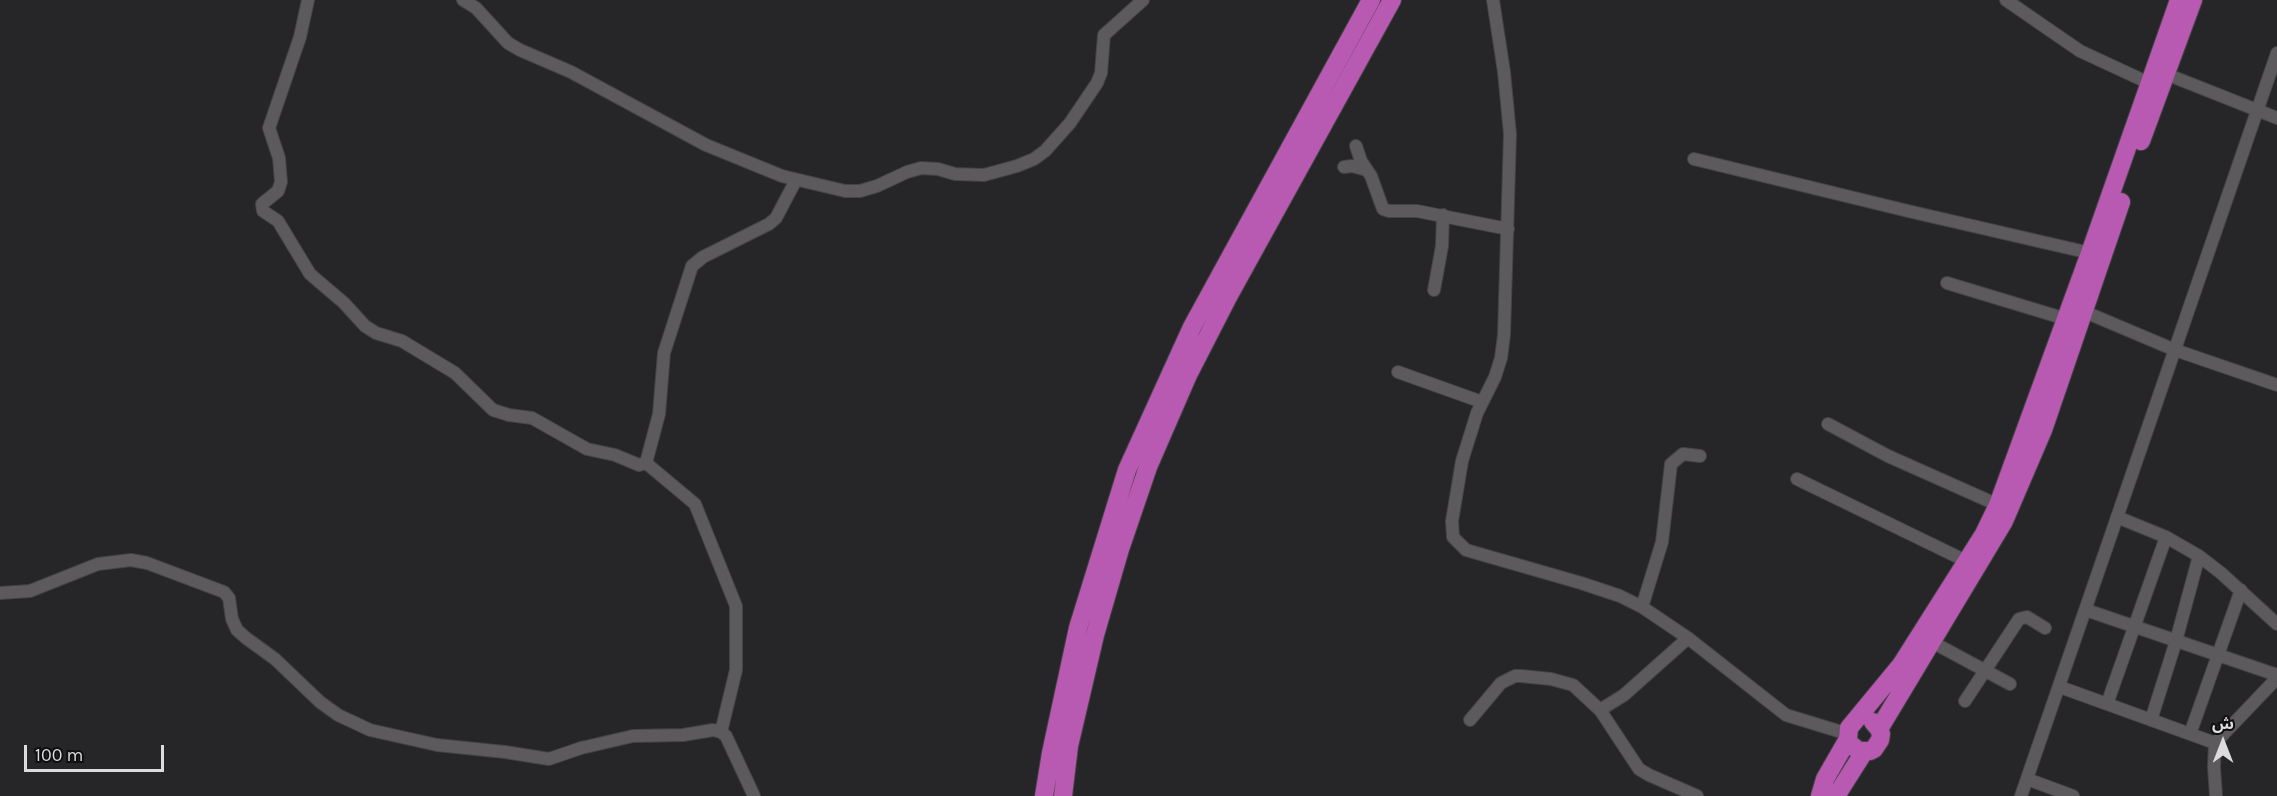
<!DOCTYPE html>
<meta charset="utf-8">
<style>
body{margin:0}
#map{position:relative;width:2277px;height:796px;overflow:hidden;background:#262527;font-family:Karla,"Noto Sans Arabic",sans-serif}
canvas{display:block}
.north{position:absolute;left:2193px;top:712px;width:60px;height:60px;-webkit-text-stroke:4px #0f0e10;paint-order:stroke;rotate:0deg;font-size:16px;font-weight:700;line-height:24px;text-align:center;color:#dcdbdd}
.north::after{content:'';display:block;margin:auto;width:21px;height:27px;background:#dcdbdd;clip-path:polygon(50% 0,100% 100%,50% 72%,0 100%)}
.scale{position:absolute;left:24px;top:745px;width:140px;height:27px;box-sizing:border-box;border:3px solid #dcdbdd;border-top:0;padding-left:8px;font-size:18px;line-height:21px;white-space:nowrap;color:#dcdbdd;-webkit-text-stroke:4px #0f0e10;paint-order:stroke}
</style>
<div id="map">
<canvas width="2277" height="796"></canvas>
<div class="north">ش</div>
<div class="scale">100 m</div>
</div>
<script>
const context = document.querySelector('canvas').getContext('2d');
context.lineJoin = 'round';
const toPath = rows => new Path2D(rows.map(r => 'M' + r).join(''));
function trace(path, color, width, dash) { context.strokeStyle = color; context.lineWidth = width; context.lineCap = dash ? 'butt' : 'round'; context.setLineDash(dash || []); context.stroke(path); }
const minor = toPath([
 [308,0,300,37,269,128,279,158,281,182,278,191,262,204,263,211,278,221,310,274,344,303,365,326,376,333,402,341,455,373,493,410,509,415,532,418,587,449,615,455,639,465,646,463,659,414,664,353,692,266,703,257,769,224,776,218,796,180],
 [463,0,476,8,508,43,520,50,571,72,706,145,782,176,845,191,860,191,877,186,907,172,921,168,938,169,955,174,984,175,1017,166,1034,159,1045,151,1070,123,1097,83,1101,73,1104,35,1143,0],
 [1493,0,1504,72,1510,134,1504,335,1501,358,1495,377,1477,413,1462,461,1452,521,1453,537,1466,550,1581,583,1620,596,1642,607,1688,638,1786,715,1848,734],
 [2006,0,2080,51,2149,83],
 [2166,74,2277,118],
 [1356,146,1361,161,1371,176,1383,209,1389,211,1417,211,1508,229],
 [1694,159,1908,211,2090,253],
 [1344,167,1352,166,1367,170],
 [1947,283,2066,319],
 [1434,290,1442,246,1443,215],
 [2085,312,2175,350,2277,385],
 [1398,372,1482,402],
 [1828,424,1888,456,1998,505],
 [646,463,695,504,736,606,736,670,721,732],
 [1797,479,1966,561],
 [2117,517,2166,537,2199,556,2221,573,2277,624],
 [0,593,30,591,98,564,131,560,147,563,224,592,229,598,232,619,237,630,246,638,275,659,320,702,338,715,370,730,437,745,505,752,549,759,581,748,633,736,683,735,713,730,721,732,726,736,754,796],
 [1642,607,1662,542,1671,464,1683,454,1700,456],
 [2086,610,2277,675],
 [1932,642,2010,684],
 [2060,687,2215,743],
 [1965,701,2019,619,2027,617,2045,628],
 [2107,704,2166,537],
 [1600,710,1639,769,1649,775,1697,796],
 [1470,720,1501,683,1515,676,1521,676,1551,679,1573,685,1600,710,1624,695,1688,638],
 [2151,720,2176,641,2199,556],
 [2190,734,2241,590],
 [2027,779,2073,796],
 [2021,796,2277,53],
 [2216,796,2214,767,2215,743,2277,678]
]);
const highway = toPath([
 [2141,141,2193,0],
 [1879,729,2004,521,2043,430,2121,202],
 [1848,739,1850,744,1859,751,1870,751,1874,749,1880,740,1881,734,1879,729,1873,722],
 [1044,796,1051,753,1078,628,1127,470,1192,327,1371,0],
 [1063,796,1069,746,1095,635,1120,549,1148,467,1188,375,1228,297,1392,0],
 [1820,796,1825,779,1848,739,1849,728,1901,665,1984,534,1998,505,2090,253,2179,0],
 [1836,796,1864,752]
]);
trace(minor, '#444345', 14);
trace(highway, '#444345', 20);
trace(minor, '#5c5a5d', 12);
trace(highway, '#b859b2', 18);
</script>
